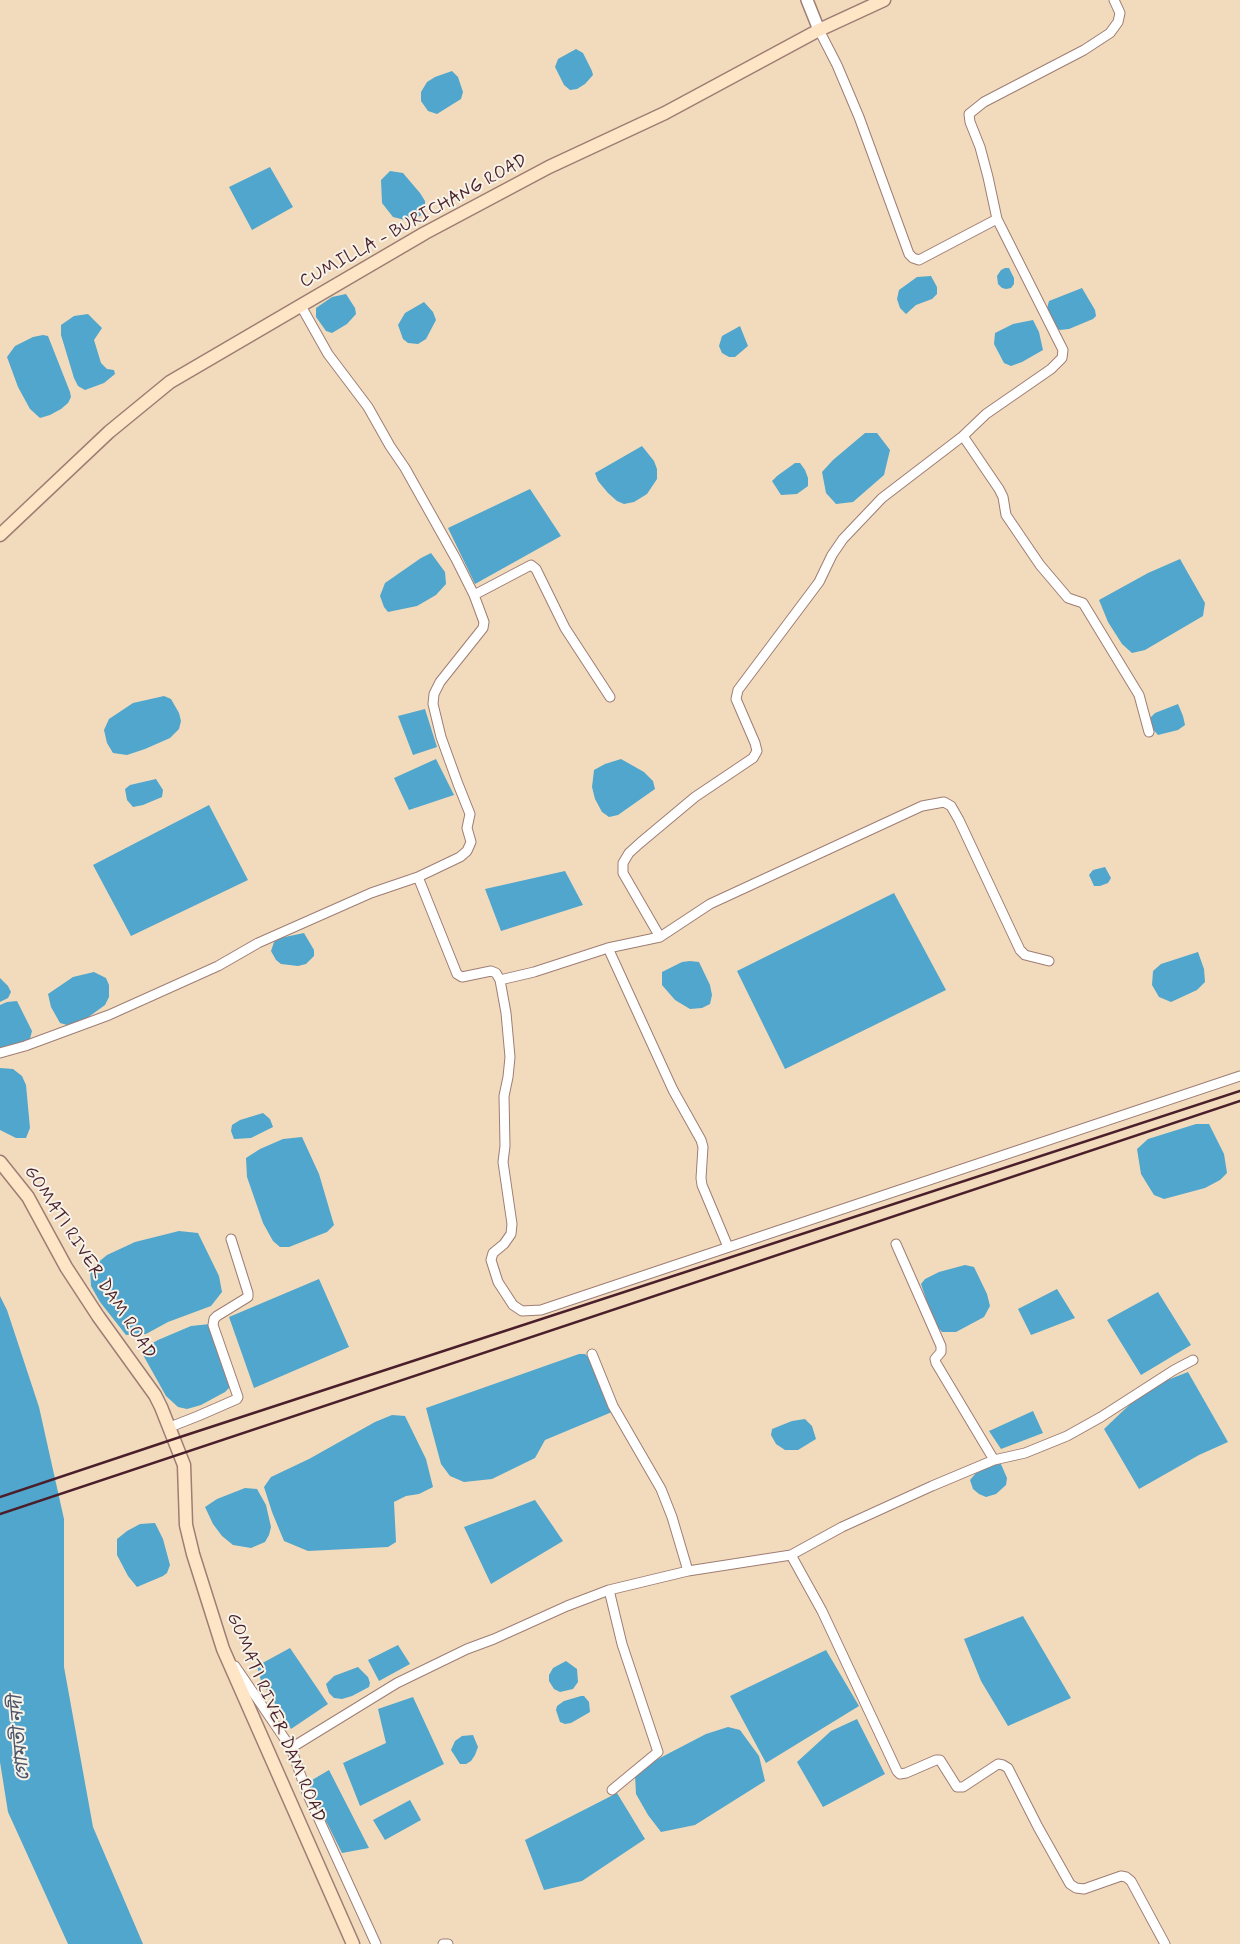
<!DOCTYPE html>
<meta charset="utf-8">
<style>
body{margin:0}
canvas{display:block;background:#f2dbbc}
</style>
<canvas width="1240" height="1944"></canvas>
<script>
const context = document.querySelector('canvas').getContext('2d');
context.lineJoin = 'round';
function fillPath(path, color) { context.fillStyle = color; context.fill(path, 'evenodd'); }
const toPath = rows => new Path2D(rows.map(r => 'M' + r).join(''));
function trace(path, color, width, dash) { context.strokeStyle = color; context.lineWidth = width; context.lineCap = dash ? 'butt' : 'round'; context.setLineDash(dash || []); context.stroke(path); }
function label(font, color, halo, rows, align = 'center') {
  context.font = font + ' Mynerve,"Noto Sans Bengali",sans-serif'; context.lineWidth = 4; context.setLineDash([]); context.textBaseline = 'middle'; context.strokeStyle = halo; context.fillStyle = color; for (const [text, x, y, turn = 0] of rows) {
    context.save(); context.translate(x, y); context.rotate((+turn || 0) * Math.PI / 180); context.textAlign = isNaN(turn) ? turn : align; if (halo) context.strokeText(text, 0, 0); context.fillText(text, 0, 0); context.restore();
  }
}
const water = toPath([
 [576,49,583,53,592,71,593,75,585,84,577,89,570,90,564,85,555,67,558,59],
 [452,71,458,77,463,92,461,99,437,114,428,111,421,101,421,92,427,82,435,77],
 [270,167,293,207,252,230,229,187],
 [390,171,403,173,420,193,425,201,425,210,420,216,409,221,393,217,382,203,381,180],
 [1005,268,1009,268,1014,278,1014,284,1011,288,1006,289,1002,288,998,284,997,276,1001,270],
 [931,276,937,287,937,294,932,299,916,305,906,314,900,308,897,299,899,290,917,277],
 [1082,288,1095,310,1096,316,1093,319,1069,329,1060,330,1053,326,1046,312,1049,301],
 [346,294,355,308,356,314,347,324,332,333,326,331,316,317,316,308,332,297],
 [424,302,433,312,436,320,426,339,418,344,408,343,403,339,398,325,405,313],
 [88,314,102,328,94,340,101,363,107,369,114,370,115,374,104,383,85,390,78,386,74,378,61,335,61,325,74,316],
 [1033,320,1039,332,1043,350,1022,362,1011,366,1004,363,994,344,995,333,1013,324],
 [740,326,748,346,735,357,729,357,722,353,719,346,722,336],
 [43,335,48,336,70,392,71,397,68,403,61,409,50,415,40,418,30,409,18,387,7,357,15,346,33,337],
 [865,433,877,433,890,450,884,475,853,502,836,504,826,493,822,472,833,460],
 [642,446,654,461,657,469,657,479,647,494,634,502,624,504,617,501,608,493,598,481,595,473],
 [795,463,800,463,805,470,808,478,808,486,797,494,781,495,772,481,777,476],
 [530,489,561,536,475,584,448,528],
 [431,553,445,572,446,584,436,595,417,606,388,612,384,607,380,596,385,583,421,558],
 [1180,559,1205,603,1203,616,1145,650,1132,653,1122,644,1108,622,1099,600,1148,573],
 [164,696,171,699,179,713,181,721,179,729,170,738,145,749,127,755,113,753,107,743,104,730,109,719,133,703],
 [1178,704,1183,716,1185,725,1178,730,1158,735,1151,727,1149,719,1155,713],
 [425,709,437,747,413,755,398,716],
 [436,759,454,795,409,810,394,778],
 [621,759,644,772,653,781,655,789,618,815,609,817,602,812,595,799,592,787,594,770,605,764],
 [156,779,163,790,162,797,143,805,133,807,127,800,125,789,130,785],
 [209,805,248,880,131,936,93,865],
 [1105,867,1111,878,1108,883,1100,886,1094,886,1089,875,1093,870],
 [565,871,583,905,501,931,485,889],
 [894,893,946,990,785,1069,737,971],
 [304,933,314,950,314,956,306,964,298,966,281,964,276,960,271,951,274,942,280,938],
 [1198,952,1204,969,1205,982,1197,990,1171,1002,1159,997,1152,985,1153,971,1161,964],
 [690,961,699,962,710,985,712,995,710,1004,702,1008,690,1009,675,1000,662,985,662,972,682,962],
 [94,972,106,978,109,985,109,997,105,1005,83,1021,67,1025,60,1023,51,1007,48,994,73,977],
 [0,978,8,986,11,992,8,998,0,1002],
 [17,1001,32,1031,30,1039,23,1045,0,1051,0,1005,7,1002],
 [0,1068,13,1069,22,1076,26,1085,30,1128,26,1138,16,1138,0,1130],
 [263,1113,270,1119,273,1127,251,1138,234,1139,231,1131,232,1125,240,1120],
 [1196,1124,1209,1124,1224,1154,1227,1173,1220,1180,1205,1188,1164,1199,1154,1195,1141,1174,1137,1149,1148,1139],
 [302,1137,319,1174,334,1225,327,1232,289,1247,280,1247,273,1241,263,1223,247,1177,246,1158,260,1149,283,1139],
 [179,1231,198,1233,219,1276,222,1292,211,1306,168,1322,146,1334,126,1335,100,1302,91,1286,90,1269,107,1255,135,1242],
 [965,1265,974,1267,987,1294,990,1306,984,1317,956,1332,942,1332,934,1323,921,1284,925,1279,939,1272],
 [319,1279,349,1347,254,1388,229,1317],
 [1057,1289,1075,1318,1031,1335,1018,1309],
 [1158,1292,1191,1345,1141,1375,1107,1320],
 [0,1296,7,1310,39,1407,64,1519,64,1667,93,1827,143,1944,68,1944,8,1812,0,1762],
 [210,1324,230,1382,229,1388,225,1392,201,1405,187,1409,178,1407,166,1396,142,1353,145,1347,158,1340,191,1326],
 [579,1354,585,1354,591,1360,612,1412,545,1440,535,1458,492,1479,464,1482,450,1476,441,1464,426,1408],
 [1188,1372,1228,1442,1199,1455,1139,1489,1104,1429,1147,1388],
 [1033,1411,1043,1433,1001,1449,989,1431],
 [392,1415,405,1416,426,1459,433,1487,419,1494,406,1496,394,1502,396,1542,388,1547,308,1551,284,1541,272,1512,264,1487,271,1477,309,1459,375,1422],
 [805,1419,812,1426,816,1439,798,1450,785,1450,776,1444,771,1435,772,1429,792,1421],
 [1000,1462,1007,1478,1006,1485,996,1494,986,1497,979,1494,973,1489,970,1480,976,1473],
 [245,1488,257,1489,266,1505,271,1527,269,1535,265,1542,251,1548,233,1545,222,1536,213,1524,205,1507,217,1499],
 [535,1500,563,1541,491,1584,464,1527],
 [155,1523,163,1539,170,1565,167,1573,163,1576,137,1587,128,1576,117,1555,117,1539,127,1531,140,1524],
 [1023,1616,1071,1698,1008,1726,981,1681,964,1639],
 [398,1645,410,1664,379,1681,368,1660],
 [290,1648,328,1704,291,1729,261,1681,257,1666],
 [826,1650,859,1706,766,1763,730,1696],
 [566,1661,577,1669,578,1682,573,1689,560,1692,554,1689,549,1681,549,1675,553,1668],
 [358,1667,368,1677,370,1683,369,1687,352,1696,342,1699,334,1698,329,1693,326,1684,334,1676],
 [581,1696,584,1696,589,1702,590,1712,571,1723,565,1724,560,1722,556,1710,557,1706,564,1701],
 [413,1697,444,1764,360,1806,343,1763,386,1743,378,1709],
 [857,1719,885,1774,823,1807,797,1762,831,1731],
 [728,1727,740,1730,759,1756,765,1781,695,1825,661,1832,648,1815,636,1794,635,1775,656,1760,706,1734],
 [473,1735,478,1747,475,1755,471,1761,466,1764,460,1764,451,1750,455,1741,462,1736],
 [329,1770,369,1848,342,1853,307,1783],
 [617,1793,645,1839,582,1881,544,1890,525,1840],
 [410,1800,421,1820,385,1840,373,1820]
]);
const minor = toPath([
 [819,30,837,65,859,117,909,254,913,258,919,260,997,219,988,177,980,147,970,122,969,114,984,102,1084,50,1110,33,1118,22,1120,13,1114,0],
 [301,306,328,354,368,407,390,446,405,468,456,559,474,595,484,622,483,628,440,682,434,694,433,704,441,737,458,784,470,814,467,828,471,842,467,851,460,857,418,877],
 [963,436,999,489,1003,497,1006,515,1040,565,1068,598,1083,603,1139,695,1149,732],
 [474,595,531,565,536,569,565,628,610,697],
 [660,937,623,873,623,863,629,853,640,843,695,797,753,758,757,751,755,743,736,699,738,690,819,582,832,555,843,539,882,498,963,436,986,414,1051,369,1062,358,1063,350,997,219],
 [608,948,673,1090,701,1140,703,1147,701,1178,702,1185,728,1247],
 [500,980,534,972,608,948,660,937,710,904,922,806,944,802,951,806,959,820,1020,950,1025,955,1049,961],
 [0,1053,25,1046,109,1015,218,966,258,943,371,893,418,877,457,974,462,977,491,971,496,973,500,980,506,1013,510,1057,508,1077,504,1096,505,1146,503,1162,512,1224,511,1234,504,1244,493,1253,491,1260,498,1282,513,1305,522,1311,541,1310,1240,1076],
 [896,1244,941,1346,941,1352,935,1359,936,1363,994,1460],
 [592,1354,613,1406,661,1489,672,1517,688,1571,791,1555,822,1611,897,1771,900,1774,906,1773,936,1760,940,1760,957,1787,963,1787,998,1764,1003,1765,1008,1768,1038,1827,1070,1884,1076,1888,1084,1889,1121,1876,1126,1877,1131,1881,1165,1944],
 [170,1427,198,1416,237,1399,238,1397,213,1325,214,1319,217,1316,248,1297,248,1293,231,1239],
 [791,1555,842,1527,932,1486,994,1460,1025,1453,1067,1436,1101,1417,1174,1370,1193,1360],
 [609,1590,622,1644,658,1752,612,1790],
 [235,1666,291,1748,397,1683,467,1649,494,1639,567,1606,609,1590,688,1571],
 [291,1748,307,1793,376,1944],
 [443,1944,448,1944]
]);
const tertiary = toPath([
 [807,0,819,30]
]);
const secondary = toPath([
 [0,535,109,432,170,382,425,233,549,167,665,113,819,30,884,0],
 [0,1162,28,1197,66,1267,98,1316,155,1395,161,1407,184,1465,186,1525,193,1554,223,1649,353,1944]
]);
const rail = toPath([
 [0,1497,174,1439,1240,1091],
 [0,1514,1240,1101]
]);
const streetNames = [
 ["CUMILLA - BURICHANG ROAD",414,222,-29],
 ["GOMATI RIVER DAM ROAD",89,1263,57],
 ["GOMATI RIVER DAM ROAD",275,1718,67]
];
const waterNames = [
 ["গোমতী নদী",21,1738,-95]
];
fillPath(water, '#50a6cc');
trace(minor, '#9e7d74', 11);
trace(tertiary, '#9e7d74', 14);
trace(secondary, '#9e7d74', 15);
trace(minor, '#fff', 9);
trace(tertiary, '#fff', 11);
trace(secondary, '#fde5c5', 12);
trace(rail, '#4a1f2b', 2.5);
label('18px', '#4a1f2b', '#f7f3e8', streetNames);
label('italic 19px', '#4c556b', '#f7f3e8', waterNames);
</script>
